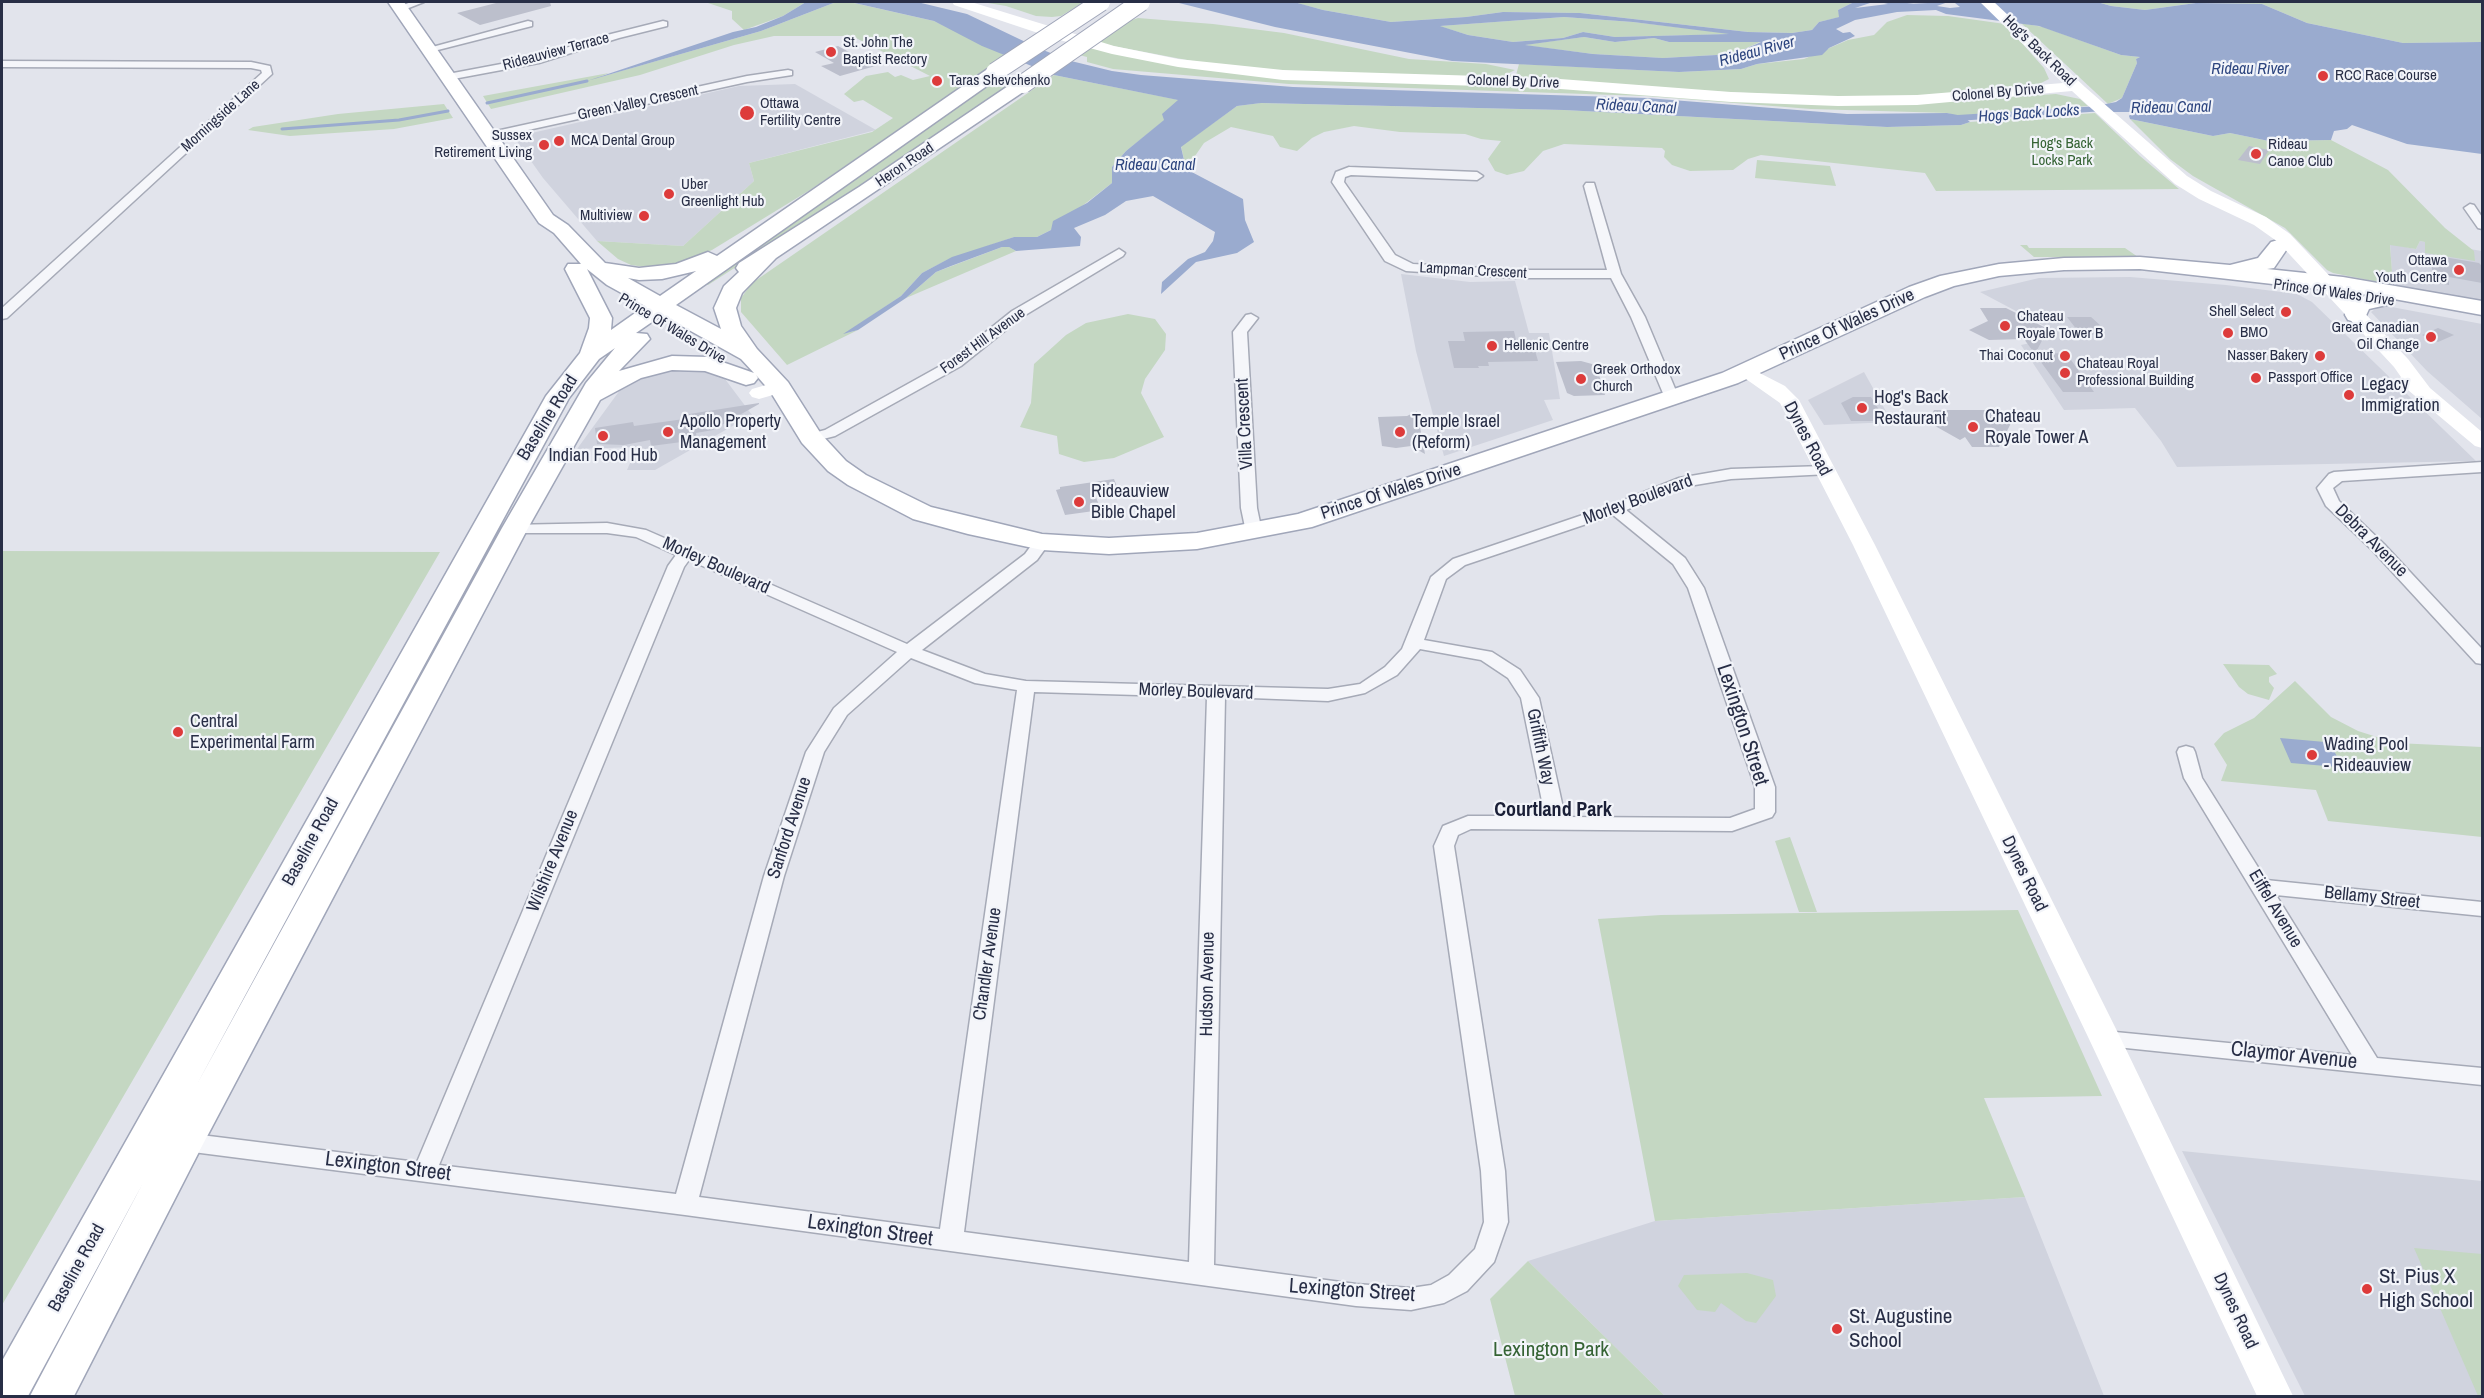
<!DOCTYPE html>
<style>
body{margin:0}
#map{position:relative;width:2484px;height:1398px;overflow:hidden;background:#e2e4ec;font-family:"Archivo Narrow",sans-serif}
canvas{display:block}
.frame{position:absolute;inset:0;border:3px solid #282e46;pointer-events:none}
</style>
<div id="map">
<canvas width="2484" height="1398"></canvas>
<div class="frame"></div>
</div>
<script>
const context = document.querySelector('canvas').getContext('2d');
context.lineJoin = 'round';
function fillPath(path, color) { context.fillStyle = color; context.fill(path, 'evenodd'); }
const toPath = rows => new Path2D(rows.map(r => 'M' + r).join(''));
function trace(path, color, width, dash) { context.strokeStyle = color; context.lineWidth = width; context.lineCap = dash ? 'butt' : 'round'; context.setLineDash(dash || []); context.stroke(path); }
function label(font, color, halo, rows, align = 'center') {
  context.font = font + ' "Archivo Narrow",sans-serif'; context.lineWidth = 4.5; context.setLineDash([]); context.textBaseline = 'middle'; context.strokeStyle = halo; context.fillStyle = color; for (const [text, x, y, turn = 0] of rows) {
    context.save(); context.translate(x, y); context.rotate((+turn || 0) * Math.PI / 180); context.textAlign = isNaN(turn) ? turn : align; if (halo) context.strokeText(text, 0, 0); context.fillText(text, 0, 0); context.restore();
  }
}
const built = toPath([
 [795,84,876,130,749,163,754,181,683,246,597,241,543,178,514,137,739,86],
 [2420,241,2482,251,2482,300,2393,285,2390,244,2416,249],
 [1401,274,1470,282,1515,281,1529,333,1549,333,1560,399,1544,400,1553,420,1444,456,1416,351],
 [2130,277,2226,285,2297,294,2312,302,2476,461,2177,467,2161,441,2135,408,2064,410,2021,345,2044,340,2050,329,1980,292,2039,278],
 [2381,305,2482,324,2482,419,2427,371,2371,312],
 [704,369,725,379,752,415,655,470,627,470,637,447,577,449,620,390,628,383,661,370],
 [1864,372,1892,422,1824,425,1808,400],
 [2182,1151,2482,1181,2482,1396,2305,1396],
 [2025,1197,2104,1396,1665,1396,1528,1261,1655,1221]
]);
const green = toPath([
 [705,2,806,2,783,16,744,30,732,19,732,11],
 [836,2,854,3,934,21,1007,56,810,190,712,250,675,266,645,267,631,265,618,259,597,241,683,246,754,181,749,163,872,132,893,118,863,100,854,102,844,94,866,76,888,72,895,77,901,75,913,80,930,76,852,36,774,36,734,45,640,75,491,109,483,96,609,73,597,78,761,31],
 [982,2,1084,2,1061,16,1052,17,1036,16,1006,6],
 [1293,2,1854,2,1838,10,1840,17,1819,22,1812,30,1792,33,1748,32,1580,13,1503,12,1466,17,1391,22,1323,10],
 [2097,2,2482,2,2482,42,2403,43,2307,23,2262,4,2196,3,2145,10,2111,6],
 [1907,15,1948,16,2005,24,2044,68,2049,79,2033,87,1922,97,1865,98,1307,74,1208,64,1097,43,1126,22,1138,18,1213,24,1284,33,1409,59,1486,64,1515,70,1507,74,1516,75,1519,64,1679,72,1741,69,1757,64,1804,59,1848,40,1874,35,1887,22],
 [1564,17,1633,22,1736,34,1615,37,1583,32,1563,38,1513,42,1468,35,1439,26],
 [2021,23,2043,27,2121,55,2140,57,2136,59,2137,63,2122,98,2108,104],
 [1584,37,1615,42,1654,38,1669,42,1762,41,1734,54,1663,58,1593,54,1522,45],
 [1090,48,1252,75,1949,101,2056,94,2080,99,2088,106,1956,116,1948,113,1811,109,1645,96,1289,84,1113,69,1087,62,1087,57,1079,55],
 [1004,75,1018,79,901,161,708,285,704,283],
 [1054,75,1179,100,1165,120,1126,151,1112,167,1112,183,1051,230,1037,237,1014,237,947,260,922,273,901,296,846,333,858,330,787,365,741,312,741,298,752,283],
 [1260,103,1564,110,1887,127,1961,125,1970,122,2095,113,2140,156,2179,189,1936,191,1925,173,1761,155,1748,159,1733,170,1690,171,1672,165,1664,157,1665,151,1662,148,1564,144,1543,151,1524,171,1507,175,1495,171,1488,159,1501,141,1481,139,1465,134,1400,132,1354,126,1324,132,1312,138,1297,151,1280,147,1273,136,1231,127,1204,143,1186,169,1181,146,1237,106],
 [444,104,453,118,394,129,290,136,248,130,253,127,338,114],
 [2130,119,2213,136,2230,133,2269,141,2331,140,2388,170,2445,228,2474,251,2475,261,2425,253,2425,242,2420,241,2416,249,2390,245,2393,285,2333,273,2327,270,2285,228,2193,176,2170,159],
 [1757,160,1830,166,1836,186,1755,178],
 [2020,245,2027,245,2029,248,2125,248,2138,257,2034,257],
 [1002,247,1009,247,1016,251,906,298,936,272],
 [1128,314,1155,319,1166,334,1165,350,1145,379,1141,393,1164,437,1114,458,1084,462,1059,454,1057,436,1020,427,1031,403,1034,364,1066,335,1086,323],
 [2,551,440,552,2,1305],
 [2223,664,2269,665,2277,674,2269,677,2269,682,2274,688,2269,700,2248,694,2239,687],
 [2295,681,2331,717,2358,731,2396,743,2482,747,2482,837,2328,821,2316,790,2221,781,2227,765,2214,744,2224,733,2254,718],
 [1790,837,1817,912,1799,912,1775,841],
 [2018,910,2102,1096,1984,1098,2025,1197,1655,1221,1598,919,1661,915],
 [2414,1248,2482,1254,2482,1396,2478,1396],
 [1528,1261,1665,1396,1515,1396,1490,1299],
 [1747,1273,1773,1280,1776,1296,1756,1323,1746,1321,1721,1303,1715,1312,1697,1310,1678,1286,1684,1275]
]);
const water = toPath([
 [806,2,917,2,967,14,1038,48,1071,61,1112,71,1141,75,1293,87,1647,98,1847,114,1947,113,1963,116,1970,122,1961,125,1887,127,1564,110,1261,103,1237,106,1181,147,1186,169,1243,199,1245,220,1254,242,1237,253,1196,262,1161,294,1162,282,1188,259,1205,252,1213,241,1215,232,1153,196,1126,201,1105,215,1074,228,1081,237,1080,246,1016,251,1009,247,1002,247,951,266,936,272,906,298,858,330,843,334,901,296,922,273,952,257,1014,237,1037,237,1051,230,1053,221,1087,203,1112,183,1112,167,1126,151,1164,120,1162,114,1178,100,1054,75,982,46,934,21,850,2,836,2,761,31,587,81,733,32,756,27,783,16],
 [1175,2,1294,2,1323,10,1391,22,1466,17,1503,12,1580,13,1748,32,1792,33,1812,30,1819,22,1839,17,1838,10,1854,2,1873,2,1855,8,1888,4,1880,2,1920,2,1907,4,1948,2,1937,6,1950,8,1960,7,1955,3,1957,2,2097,2,2111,6,2145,10,2196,3,2262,4,2307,23,2403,43,2482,42,2482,154,2407,144,2352,125,2347,129,2334,131,2331,140,2269,141,2230,133,2213,136,2130,119,2129,116,2132,112,2103,112,2096,106,2116,102,2122,98,2137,63,2136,59,2140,57,2121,55,2039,26,1946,14,1936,10,1897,12,1855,20,1836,29,1843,33,1850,32,1855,36,1829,48,1822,55,1757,64,1741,69,1679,72,1452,61,1275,27],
 [1564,17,1633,22,1729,34,1615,37,1583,32,1563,38,1513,42,1468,35,1440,26],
 [1584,37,1615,42,1654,38,1669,42,1761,42,1734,54,1663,58,1593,54,1525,45],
 [2280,738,2325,742,2329,750,2334,751,2339,760,2334,760,2337,767,2291,763]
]);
const stream = toPath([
 [487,103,587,81],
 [282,129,399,120,448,111]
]);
const canal = toPath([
 [2115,105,2121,108,2119,110,1942,122,1936,119,1942,116,2115,105]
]);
const building = toPath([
 [500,2,550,2,551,6,480,25,457,13],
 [838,46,858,57,862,56,879,65,840,76,821,66,834,63,815,52],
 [2249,146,2269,150,2260,164,2238,160],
 [2432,255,2479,263,2482,266,2482,283,2449,277,2449,285,2432,282],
 [1980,308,2006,308,2048,329,2035,354,2024,339,1989,340,1969,330,1988,321],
 [2067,317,2091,317,2101,326,2099,327,2104,334,2081,335],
 [2438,328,2454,335,2438,342,2422,335],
 [1514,331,1516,340,1532,340,1538,361,1488,362,1489,366,1478,366,1479,368,1454,368,1448,341,1465,341,1463,332],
 [2066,353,2094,392,2063,392,2035,354],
 [1581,361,1592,364,1599,375,1605,395,1574,396,1567,393,1556,362],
 [1853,397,1871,397,1886,421,1851,421,1841,403],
 [759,403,759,404,713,430,696,433,697,440,651,446,650,440,624,445,597,444,595,428,633,422,634,426,684,419,683,415],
 [1934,410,1992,410,2012,421,1999,447,1972,447,1965,437,1960,440,1928,422],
 [1417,411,1425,454,1411,446,1396,448,1382,446,1378,417,1407,416],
 [1114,479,1119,492,1095,495,1101,510,1065,515,1056,490,1060,489,1060,487]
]);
const street = toPath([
 [411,2,424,2,401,11,396,8,411,2],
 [528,21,532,22,532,26,430,52,425,49,528,21],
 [663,21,667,22,667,26,619,38,539,63,448,80,443,77,448,74,533,58,611,34,663,21],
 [2,61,251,62,270,66,272,74,7,318,2,319,2,308,262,73,261,70,251,68,2,67,2,61],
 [788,70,792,71,792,75,747,82,487,139,481,136,487,133,747,76,788,70],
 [1349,167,1477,172,1483,176,1477,180,1351,175,1345,177,1344,182,1395,255,1413,264,1517,270,1607,270,1584,186,1586,183,1594,183,1621,274,1645,317,1679,398,1677,401,1667,401,1665,398,1631,317,1611,278,1517,278,1406,271,1385,261,1332,182,1336,172,1349,167],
 [2470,204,2474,205,2482,217,2482,229,2478,228,2464,208,2470,204],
 [1119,249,1125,253,1123,256,1022,317,961,366,835,436,811,442,804,438,806,435,825,430,951,360,1012,311,1119,249],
 [1251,314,1258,318,1247,332,1257,508,1262,532,1254,537,1246,532,1241,508,1233,332,1246,315,1251,314],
 [2482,462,2482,472,2342,481,2333,488,2339,501,2384,544,2482,649,2482,664,2476,663,2372,550,2326,506,2317,488,2329,474,2334,472,2482,462],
 [1824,466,1829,468,1832,471,1829,474,1731,479,1683,487,1626,510,1685,558,1704,588,1775,787,1775,812,1772,817,1732,831,1471,829,1458,835,1454,846,1505,1171,1508,1222,1494,1262,1467,1291,1444,1303,1411,1310,1356,1306,685,1215,185,1151,177,1149,173,1142,177,1135,185,1133,417,1162,668,566,676,555,636,537,607,533,515,533,509,531,507,528,509,525,607,523,646,530,907,644,1025,554,1036,539,1042,537,1050,542,1037,560,922,650,985,674,1026,681,1328,689,1360,684,1385,667,1402,649,1431,577,1453,559,1609,506,1679,478,1731,469,1824,466],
 [1613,515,1673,564,1688,588,1755,787,1755,809,1730,818,1565,817,1539,698,1520,670,1492,652,1424,640,1446,579,1465,565,1613,515],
 [689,560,897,652,834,708,806,752,764,876,676,1194,439,1165,684,567,689,560],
 [1420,649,1481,660,1508,678,1521,698,1545,816,1468,816,1443,826,1434,846,1481,1171,1484,1222,1475,1249,1449,1275,1431,1285,1411,1288,1356,1284,1214,1265,1225,697,1328,701,1365,693,1397,675,1420,649],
 [911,658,975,683,1017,690,940,1229,699,1197,784,876,824,752,847,715,911,658],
 [1034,692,1207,697,1189,1262,964,1232,1034,692],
 [2186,746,2193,748,2195,752,2202,778,2266,880,2482,902,2482,916,2276,895,2377,1058,2482,1068,2482,1085,2097,1045,2094,1039,2097,1033,2105,1031,2352,1055,2184,778,2177,752,2179,748,2186,746]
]);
const secondary = toPath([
 [952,2,971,2,1114,46,1178,59,1283,70,1547,78,1731,92,1838,96,1917,95,2063,83,1980,2,1994,2,2085,87,2187,176,2211,191,2266,217,2290,234,2408,359,2430,388,2482,432,2482,448,2475,446,2402,385,2399,381,2401,377,2394,367,2278,242,2254,225,2199,199,2175,184,2072,91,1917,105,1838,106,1731,102,1547,88,1283,80,1178,67,1112,54,1056,39,954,5,952,2],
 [1746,366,1785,386,1799,400,1875,545,2121,1039,2293,1396,2257,1396,2089,1039,1853,545,1780,403,1736,372,1739,368,1746,366],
 [780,381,787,383,790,387,787,391,759,399,752,397,749,393,752,389,780,381]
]);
const primary = toPath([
 [388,2,404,2,553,215,568,225,605,263,639,268,676,264,708,252,717,256,989,68,1001,68,1004,72,1001,76,676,305,721,329,714,308,724,286,739,272,736,268,739,263,859,187,1017,80,1029,80,1032,84,1029,88,776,258,742,293,736,308,741,326,757,349,788,382,821,434,846,461,866,475,931,507,1042,534,1109,538,1197,533,1298,514,1722,373,1909,287,1940,276,1999,264,2064,258,2140,257,2230,265,2258,258,2271,242,2278,240,2285,242,2289,246,2274,268,2267,269,2343,277,2482,301,2482,315,2394,299,2391,304,2369,309,2364,320,2356,322,2348,320,2345,315,2348,304,2351,299,2370,295,2140,269,2064,270,1999,276,1954,286,1925,297,1738,383,1312,527,1197,549,1109,554,1042,550,968,534,913,519,848,485,828,471,802,443,770,391,756,375,758,378,754,383,746,385,705,371,672,370,641,378,600,400,528,528,202,1146,74,1396,30,1396,143,1183,28,1396,2,1396,2,1361,546,396,580,353,589,328,590,318,565,269,568,264,581,264,554,233,539,223,388,2],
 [587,269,607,285,645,306,611,330,612,318,587,269],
 [696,271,660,296,628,278,639,280,662,279,696,271],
 [662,315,741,359,754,373,708,357,672,356,619,371,650,339,647,334,636,333,662,315],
 [615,348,586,383,502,528,196,1086,569,398,599,359,615,348]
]);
const primaryBridge = toPath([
 [995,72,1101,2],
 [1023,84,1141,2]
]);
const markers = [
 [831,52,6,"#dd3b3b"],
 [2323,76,6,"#dd3b3b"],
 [937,81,6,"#dd3b3b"],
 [747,113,8,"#dd3b3b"],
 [559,141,6,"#dd3b3b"],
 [544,145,6,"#dd3b3b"],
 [2256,154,6,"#dd3b3b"],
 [669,194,6,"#dd3b3b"],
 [644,216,6,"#dd3b3b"],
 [2459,270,6,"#dd3b3b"],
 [2286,312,6,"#dd3b3b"],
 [2005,326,6,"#dd3b3b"],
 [2228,333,6,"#dd3b3b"],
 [2431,337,6,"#dd3b3b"],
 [1492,346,6,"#dd3b3b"],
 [2065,356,6,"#dd3b3b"],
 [2320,356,6,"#dd3b3b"],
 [2065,373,6,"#dd3b3b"],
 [2256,378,6,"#dd3b3b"],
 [1581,379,6,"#dd3b3b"],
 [2349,395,6,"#dd3b3b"],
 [1862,408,6,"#dd3b3b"],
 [1973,427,6,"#dd3b3b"],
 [668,432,6,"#dd3b3b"],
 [1400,432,6,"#dd3b3b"],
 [603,436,6,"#dd3b3b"],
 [1079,502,6,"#dd3b3b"],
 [178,732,6,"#dd3b3b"],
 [2312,755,6,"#dd3b3b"],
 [2367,1289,6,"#dd3b3b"],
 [1837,1329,6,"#dd3b3b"]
];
const farPoinames = [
 ["St. John The",843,43],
 ["Baptist Rectory",843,60],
 ["RCC Race Course",2335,76],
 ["Taras Shevchenko",949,81],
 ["Ottawa",760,104],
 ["Fertility Centre",760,121],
 ["Sussex",532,136,"right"],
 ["Retirement Living",532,153,"right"],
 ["MCA Dental Group",571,141],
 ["Rideau",2268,145],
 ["Canoe Club",2268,162],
 ["Uber",681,185],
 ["Greenlight Hub",681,202],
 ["Multiview",632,216,"right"],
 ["Ottawa",2447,261,"right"],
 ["Youth Centre",2447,278,"right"],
 ["Shell Select",2274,312,"right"],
 ["Chateau",2017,317],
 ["Royale Tower B",2017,334],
 ["Great Canadian",2419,328,"right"],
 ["Oil Change",2419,345,"right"],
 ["BMO",2240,333],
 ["Hellenic Centre",1504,346],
 ["Thai Coconut",2053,356,"right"],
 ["Nasser Bakery",2308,356,"right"],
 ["Chateau Royal",2077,364],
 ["Professional Building",2077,381],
 ["Greek Orthodox",1593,370],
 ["Church",1593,387],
 ["Passport Office",2268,378]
];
const farStreetnames = [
 ["Hog's Back Road",2039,51,44],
 ["Rideauview Terrace",556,52,-15],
 ["Colonel By Drive",1513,82,2],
 ["Colonel By Drive",1998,93,-5],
 ["Green Valley Crescent",638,103,-12],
 ["Morningside Lane",221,116,-42],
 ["Heron Road",905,165,-34],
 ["Lampman Crescent",1473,271,3],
 ["Prince Of Wales Drive",2334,293,8],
 ["Prince Of Wales Drive",672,329,31],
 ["Forest Hill Avenue",983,341,-36]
];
const farParknames = [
 ["Hog's Back",2062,144],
 ["Locks Park",2062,161]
];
const farWaternames = [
 ["Rideau River",1757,52,-15],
 ["Rideau River",2250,70],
 ["Rideau Canal",1636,107,3],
 ["Rideau Canal",2171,108,-1],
 ["Hogs Back Locks",2029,114,-4],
 ["Rideau Canal",1155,166]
];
const streetNames = [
 ["Prince Of Wales Drive",1847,325,-25],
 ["Baseline Road",548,418,-58],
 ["Villa Crescent",1245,424,-93],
 ["Dynes Road",1807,439,62],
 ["Prince Of Wales Drive",1391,492,-18],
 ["Morley Boulevard",1638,500,-20],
 ["Debra Avenue",2371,541,45],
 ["Morley Boulevard",716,566,24],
 ["Morley Boulevard",1196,692,2],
 ["Griffith Way",1540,747,78],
 ["Sanford Avenue",790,828,-72],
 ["Baseline Road",311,842,-61],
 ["Wilshire Avenue",553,861,-68],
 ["Dynes Road",2024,874,64],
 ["Bellamy Street",2372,898,6],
 ["Eiffel Avenue",2275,909,59],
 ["Chandler Avenue",988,964,-82],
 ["Hudson Avenue",1208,984,-89],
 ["Baseline Road",77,1268,-61],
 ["Dynes Road",2235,1311,65]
];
const poiNames = [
 ["Legacy",2361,385],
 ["Immigration",2361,406],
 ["Hog's Back",1874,398],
 ["Restaurant",1874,419],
 ["Chateau",1985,417],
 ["Royale Tower A",1985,438],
 ["Apollo Property",680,422],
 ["Management",680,443],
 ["Temple Israel",1412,422],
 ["(Reform)",1412,443],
 ["Indian Food Hub",603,456,"center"],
 ["Rideauview",1091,492],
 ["Bible Chapel",1091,513],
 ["Central",190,722],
 ["Experimental Farm",190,743],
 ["Wading Pool",2324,745],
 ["- Rideauview",2324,766]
];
const neighbourhoodNames = [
 ["Courtland Park",1553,811]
];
const nearStreetnames = [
 ["Lexington Street",1742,725,72],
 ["Claymor Avenue",2294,1056,6],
 ["Lexington Street",388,1167,7],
 ["Lexington Street",870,1231,8],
 ["Lexington Street",1352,1291,4]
];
const nearPoinames = [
 ["St. Pius X",2379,1277],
 ["High School",2379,1301],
 ["St. Augustine",1849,1317],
 ["School",1849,1341]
];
const nearParknames = [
 ["Lexington Park",1551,1350]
];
fillPath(built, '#d0d3de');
fillPath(green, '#c4d7c2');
fillPath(water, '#9aabcf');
trace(stream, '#9aabcf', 3);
fillPath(canal, '#9aabcf');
fillPath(building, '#bcbfcc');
trace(street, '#a6aab7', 3);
trace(primary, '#a0a6b9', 3);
fillPath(street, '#f5f6fa');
fillPath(secondary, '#fff');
fillPath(primary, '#fff');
trace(primaryBridge, '#a0a6b9', 20, []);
trace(primaryBridge, '#fff', 18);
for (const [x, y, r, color] of markers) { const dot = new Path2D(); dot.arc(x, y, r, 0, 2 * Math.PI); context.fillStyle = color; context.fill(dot); trace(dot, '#f2f4f9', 2); }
label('15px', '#282e46', '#f2f4f9', farPoinames, 'left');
label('15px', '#282e46', '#f2f4f9', farStreetnames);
label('15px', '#356334', '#f2f4f9', farParknames);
label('italic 16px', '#2d457f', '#f2f4f9', farWaternames);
label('18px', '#282e46', '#f2f4f9', streetNames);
label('18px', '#282e46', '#f2f4f9', poiNames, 'left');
label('bold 20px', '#1a1f37', '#f2f4f9', neighbourhoodNames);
label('21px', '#282e46', '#f2f4f9', nearStreetnames);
label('21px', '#282e46', '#f2f4f9', nearPoinames, 'left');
label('21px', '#356334', '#f2f4f9', nearParknames);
</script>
